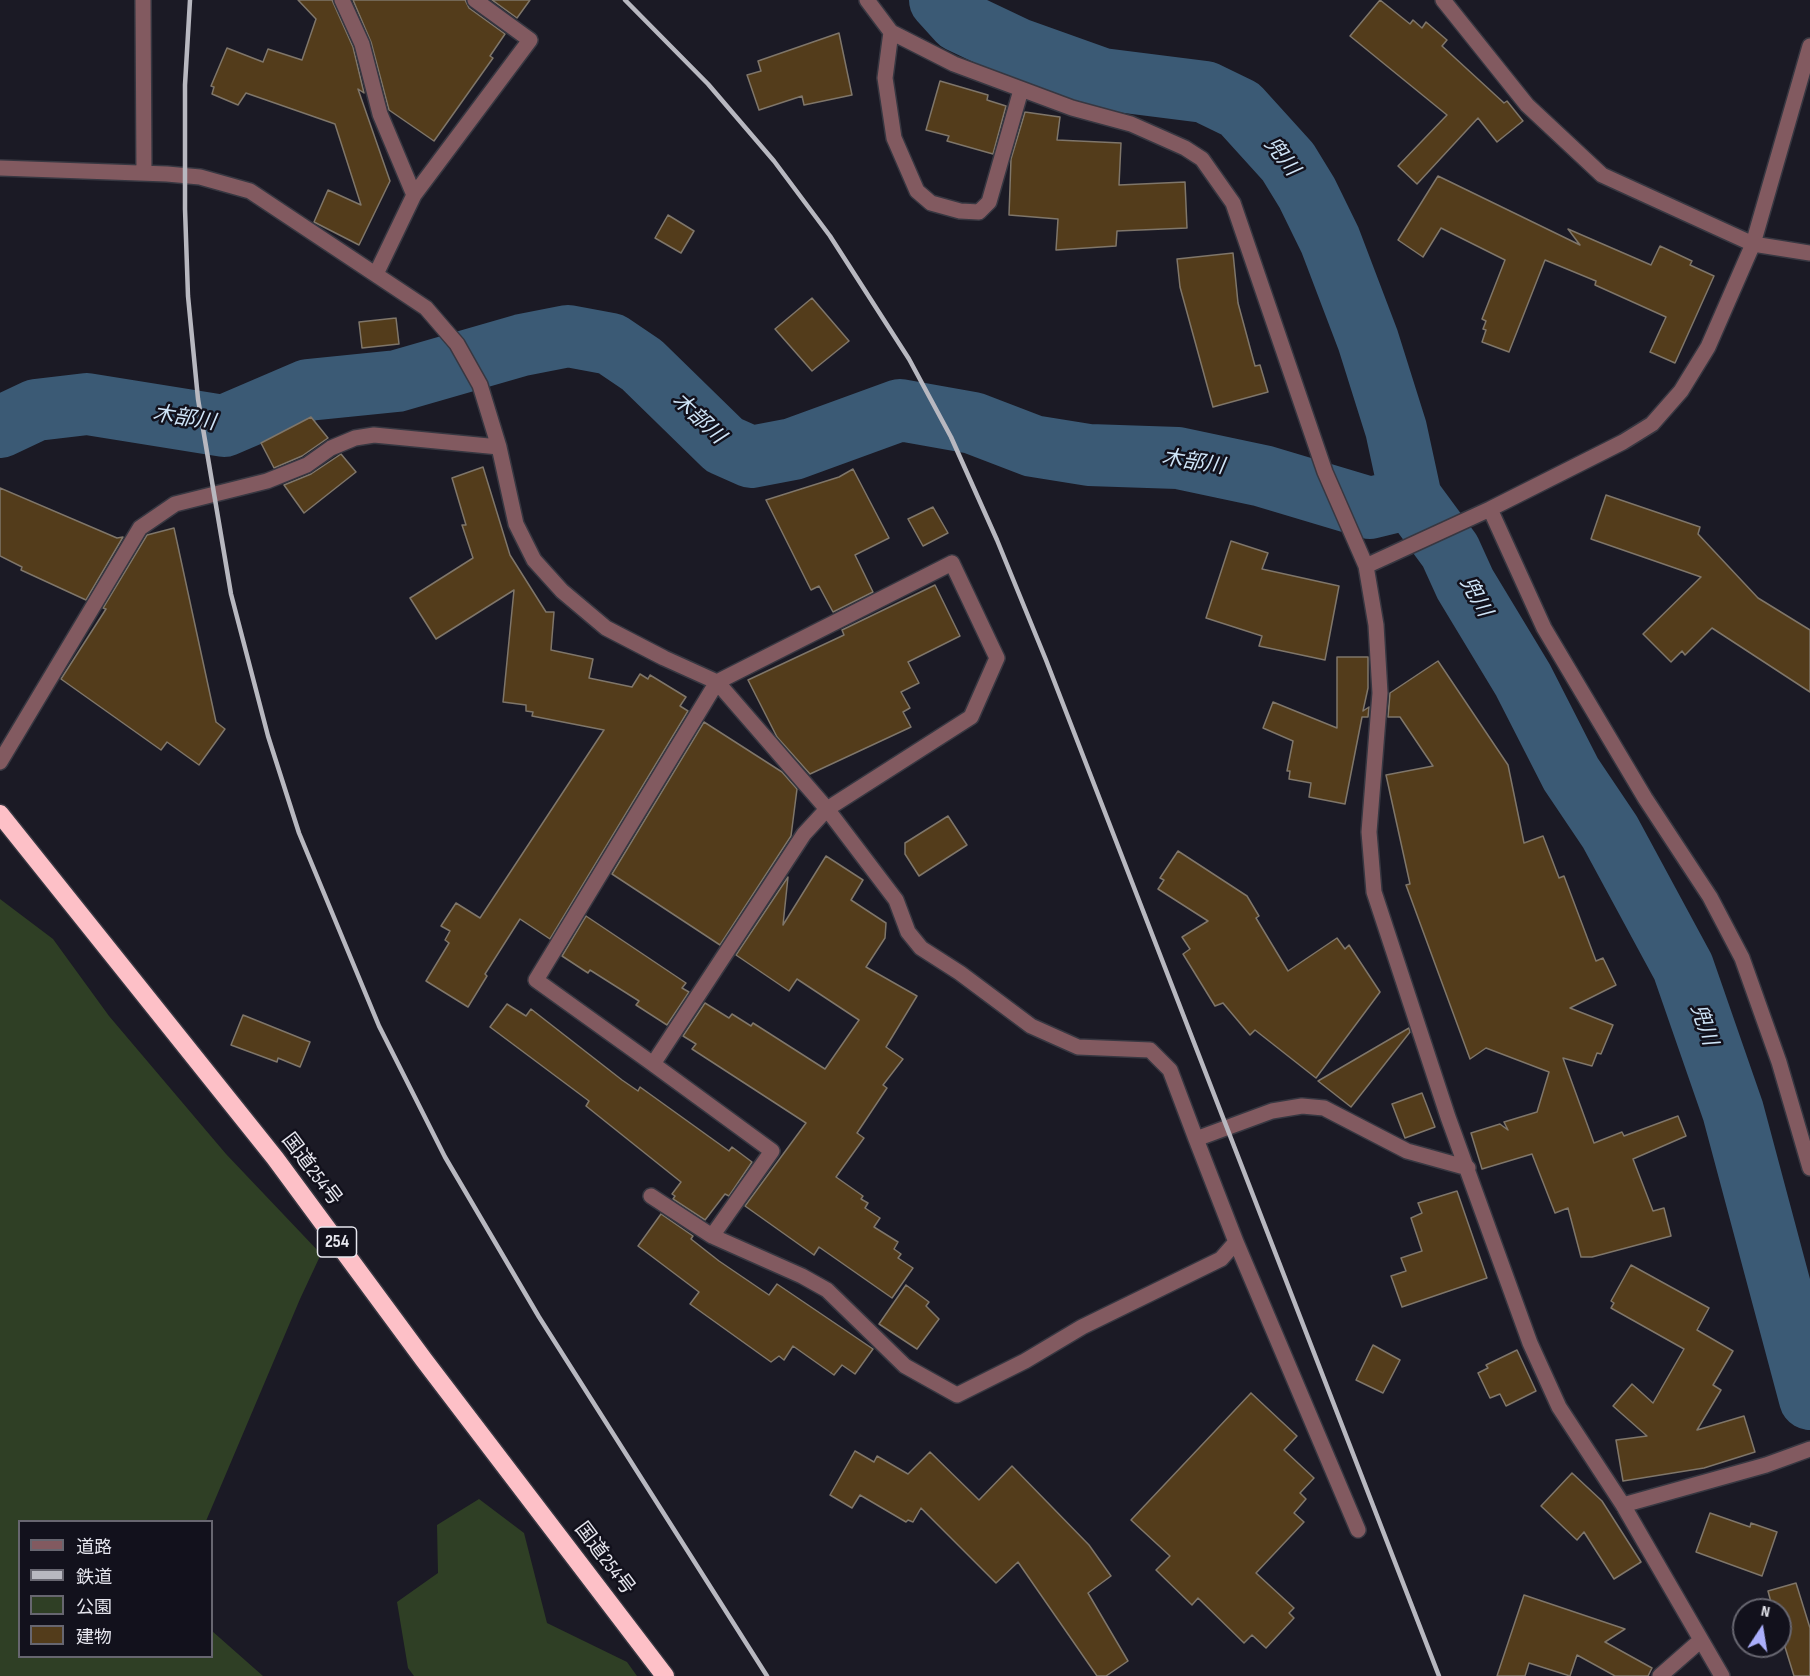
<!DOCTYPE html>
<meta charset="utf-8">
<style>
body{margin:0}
#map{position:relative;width:1810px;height:1676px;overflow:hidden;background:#1b1a25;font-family:"Sofia Sans Condensed","Noto Sans JP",sans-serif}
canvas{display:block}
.legend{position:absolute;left:18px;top:1520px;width:195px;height:138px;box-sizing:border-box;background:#12111c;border:2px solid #676670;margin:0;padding:8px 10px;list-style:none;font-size:18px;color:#e6e6ee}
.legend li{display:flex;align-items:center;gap:12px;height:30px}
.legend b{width:30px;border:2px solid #676670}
.north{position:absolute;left:1732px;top:1598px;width:60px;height:60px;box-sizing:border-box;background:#12111c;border:2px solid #676670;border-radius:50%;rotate:12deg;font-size:16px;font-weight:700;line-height:24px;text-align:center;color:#e6e6ee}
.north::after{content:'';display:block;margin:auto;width:21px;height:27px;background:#abaffb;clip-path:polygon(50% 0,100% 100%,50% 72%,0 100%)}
</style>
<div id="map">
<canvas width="1810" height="1676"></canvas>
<ul class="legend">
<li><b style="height:8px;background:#825a60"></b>道路</li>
<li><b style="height:8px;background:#b8b8c0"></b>鉄道</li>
<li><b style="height:16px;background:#2f3f25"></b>公園</li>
<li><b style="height:16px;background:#533c1b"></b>建物</li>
</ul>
<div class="north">N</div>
</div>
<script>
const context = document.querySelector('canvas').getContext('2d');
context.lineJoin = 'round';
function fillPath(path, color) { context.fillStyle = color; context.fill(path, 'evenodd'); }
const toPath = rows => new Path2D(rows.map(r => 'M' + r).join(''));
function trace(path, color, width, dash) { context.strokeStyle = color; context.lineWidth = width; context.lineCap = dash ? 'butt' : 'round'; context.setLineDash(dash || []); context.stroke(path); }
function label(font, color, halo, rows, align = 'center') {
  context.font = font + ' "Sofia Sans Condensed","Noto Sans JP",sans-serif'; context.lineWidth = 5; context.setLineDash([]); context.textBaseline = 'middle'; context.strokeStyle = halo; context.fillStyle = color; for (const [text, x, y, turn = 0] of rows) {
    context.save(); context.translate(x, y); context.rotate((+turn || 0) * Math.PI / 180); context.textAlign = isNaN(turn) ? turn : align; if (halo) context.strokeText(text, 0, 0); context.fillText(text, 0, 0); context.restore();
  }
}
const green = toPath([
 [0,899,53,939,109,1016,226,1154,321,1254,300,1299,206,1521,20,1522,20,1656,212,1656,212,1631,263,1676,0,1676],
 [479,1499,524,1533,547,1623,627,1662,637,1676,414,1676,408,1668,397,1602,438,1573,437,1525]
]);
const river = toPath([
 [940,0,959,21,1018,49,1102,79,1205,92,1240,109,1288,162,1307,193,1330,240,1368,340,1396,429,1411,498,1450,551,1465,584,1523,680,1571,774,1610,832,1683,967,1733,1111,1810,1399],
 [0,427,36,410,87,404,224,426,308,390,397,381,522,345,568,336,611,344,642,365,724,445,751,457,793,449,900,410,973,423,1033,446,1089,455,1178,458,1263,476,1370,508,1411,498]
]);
const building = toPath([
 [298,0,332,0,353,47,364,93,358,89,390,181,359,245,314,222,328,190,361,205,335,124,246,93,238,105,212,94,214,87,211,86,227,48,263,62,268,49,302,60,316,19,298,0],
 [353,0,465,0,469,8,505,34,490,56,493,58,434,141,389,110,371,42,353,0],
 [492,0,530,0,517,18,492,0],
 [1380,0,1410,24,1413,20,1422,28,1426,22,1447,40,1442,46,1504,103,1507,101,1523,121,1497,142,1478,118,1417,184,1398,166,1447,115,1350,36,1380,0],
 [839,33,852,95,804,105,802,96,759,110,747,75,761,71,758,61,839,33],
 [940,81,988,95,987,100,1006,106,993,154,947,141,949,136,926,130,940,81],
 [1025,112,1060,117,1057,140,1121,143,1119,185,1185,182,1187,228,1117,231,1116,246,1056,250,1058,219,1009,215,1011,159,1025,112],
 [1438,176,1580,245,1568,229,1651,265,1660,246,1692,261,1690,265,1714,276,1675,363,1650,352,1666,317,1595,285,1596,281,1545,260,1509,352,1482,342,1486,330,1483,329,1486,321,1482,319,1505,260,1441,228,1423,257,1398,240,1438,176],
 [668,215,694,231,681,253,655,238,668,215],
 [1233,253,1238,303,1255,366,1260,365,1268,392,1213,407,1180,287,1177,259,1233,253],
 [812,298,849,341,812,371,775,329,812,298],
 [396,318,399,344,362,348,359,322,396,318],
 [311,417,328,438,302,456,274,468,261,443,311,417],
 [341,454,356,472,304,513,284,485,311,474,341,454],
 [483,467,510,555,546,612,554,612,551,650,593,659,589,678,632,687,640,674,648,679,650,675,686,697,680,706,688,711,550,939,520,919,485,974,487,976,468,1007,426,981,449,943,445,940,450,931,441,926,456,903,480,918,604,730,532,716,533,712,526,711,526,705,503,702,514,590,436,639,410,598,473,558,462,525,466,525,452,478,483,467],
 [853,469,889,538,855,555,873,592,833,612,819,586,811,590,766,500,839,477,853,469],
 [0,488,117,538,123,537,86,600,21,570,22,567,0,556,0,488],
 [1606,495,1700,527,1698,534,1758,598,1810,630,1810,692,1712,628,1685,655,1682,651,1671,662,1643,634,1701,577,1591,539,1606,495],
 [933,507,948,533,923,546,908,519,933,507],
 [174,528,216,722,225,729,199,765,167,742,161,750,61,679,106,609,103,608,147,535,174,528],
 [1231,541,1268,553,1262,569,1339,586,1325,660,1259,646,1262,636,1206,618,1231,541],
 [935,585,960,636,908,662,919,683,901,692,910,708,903,712,911,727,810,774,777,737,748,680,844,635,842,630,935,585],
 [1337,657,1368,657,1368,688,1363,711,1369,707,1368,717,1362,717,1345,804,1309,797,1311,783,1289,779,1290,771,1287,771,1293,741,1263,728,1273,702,1337,728,1337,657],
 [1438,661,1508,765,1524,843,1543,836,1559,878,1564,876,1596,961,1603,958,1616,985,1570,1008,1613,1025,1601,1054,1597,1053,1592,1066,1563,1058,1594,1143,1622,1132,1624,1136,1678,1116,1686,1136,1633,1159,1653,1211,1664,1208,1671,1236,1592,1257,1581,1257,1568,1208,1555,1213,1532,1154,1482,1169,1471,1133,1500,1124,1508,1130,1504,1122,1537,1112,1549,1072,1486,1048,1470,1059,1406,885,1410,884,1386,775,1433,766,1400,717,1388,717,1390,693,1438,661],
 [704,722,782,772,797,789,791,836,720,945,612,874,704,722],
 [948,816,967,845,919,876,905,854,905,843,948,816],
 [1178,851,1247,896,1259,916,1256,918,1288,971,1337,938,1345,949,1349,945,1380,992,1316,1078,1255,1030,1250,1035,1223,1003,1215,1006,1183,954,1190,949,1182,937,1208,921,1158,889,1164,880,1160,878,1178,851],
 [826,856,863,880,851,900,886,923,885,938,866,967,917,996,886,1047,903,1059,883,1085,887,1088,857,1133,864,1138,836,1177,863,1196,861,1199,868,1203,865,1208,880,1218,874,1227,898,1242,894,1249,901,1254,898,1258,913,1268,892,1298,819,1247,814,1255,745,1206,806,1123,692,1049,696,1044,683,1036,705,1003,729,1018,732,1014,751,1026,753,1023,825,1069,859,1020,797,979,789,991,736,955,788,877,783,925,826,856],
 [586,916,686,983,682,988,689,992,667,1025,636,1005,639,1001,590,970,588,973,562,956,586,916],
 [507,1004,526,1016,531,1009,622,1080,638,1091,640,1087,729,1151,732,1147,752,1162,729,1196,725,1194,705,1220,673,1199,675,1196,672,1194,681,1182,586,1106,589,1101,490,1027,507,1004],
 [243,1015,310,1042,300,1067,278,1058,277,1062,231,1045,243,1015],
 [1409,1028,1410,1032,1351,1107,1318,1081,1409,1028],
 [1422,1093,1435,1127,1405,1138,1392,1104,1422,1093],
 [1457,1191,1487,1278,1402,1307,1391,1276,1406,1271,1401,1258,1422,1251,1411,1218,1422,1213,1418,1203,1457,1191],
 [661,1214,693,1236,691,1239,719,1261,769,1295,777,1284,873,1349,855,1374,842,1365,834,1375,793,1346,784,1360,779,1356,771,1362,690,1304,699,1292,638,1246,661,1214],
 [1631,1265,1709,1308,1697,1330,1733,1351,1713,1385,1721,1390,1697,1430,1744,1416,1755,1452,1704,1468,1623,1481,1616,1440,1647,1436,1613,1406,1632,1384,1653,1403,1684,1349,1611,1308,1614,1303,1611,1301,1631,1265],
 [906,1285,929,1302,926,1306,939,1319,917,1349,879,1324,906,1285],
 [1373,1345,1400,1360,1383,1393,1356,1380,1373,1345],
 [1517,1350,1536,1391,1506,1406,1500,1394,1490,1398,1478,1373,1488,1368,1486,1365,1517,1350],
 [1251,1393,1297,1436,1284,1450,1314,1478,1300,1493,1306,1499,1294,1513,1304,1522,1256,1573,1294,1608,1289,1613,1294,1618,1266,1648,1252,1635,1244,1643,1198,1598,1192,1605,1156,1570,1170,1556,1131,1520,1251,1393],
 [855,1451,874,1462,877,1456,908,1474,930,1452,979,1500,1012,1466,1089,1545,1111,1576,1088,1593,1128,1661,1106,1676,1097,1676,1018,1562,996,1583,921,1508,913,1522,908,1520,906,1522,860,1495,852,1508,830,1495,855,1451],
 [1572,1473,1602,1501,1641,1562,1614,1579,1584,1532,1577,1540,1541,1506,1572,1473],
 [1710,1513,1750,1527,1751,1523,1777,1532,1762,1576,1696,1552,1710,1513],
 [1796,1583,1810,1628,1810,1676,1794,1676,1780,1631,1780,1610,1773,1610,1768,1591,1796,1583],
 [1524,1595,1625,1629,1605,1642,1652,1668,1648,1676,1615,1676,1577,1655,1570,1676,1529,1663,1525,1676,1497,1676,1524,1595]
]);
const minor = toPath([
 [143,0,144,173],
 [342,0,362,44,380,114,414,195],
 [867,0,891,32,954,64,1072,108,1131,124,1185,148,1202,159,1233,203,1325,472,1366,566,1376,625,1380,693,1369,832,1374,892,1448,1117,1530,1343,1559,1407,1623,1505,1722,1676],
 [1443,0,1527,105,1602,175,1753,244,1810,253],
 [891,32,885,78,894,138,917,191,931,203,960,211,979,212,989,202,1021,90],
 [0,168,167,174,200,177,250,191,426,308,457,344,480,385,499,447,516,524,534,560,562,591,606,628,664,658,717,682,827,809,896,900,908,932,921,948,960,973,1031,1026,1078,1047,1150,1050,1170,1070,1196,1139,1272,1111,1302,1106,1324,1108,1407,1151,1468,1168],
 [376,274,414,195,530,40,475,0],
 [1490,509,1544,628,1645,798,1710,897,1742,958,1779,1062,1810,1168],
 [952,563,997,658,971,717,827,809,804,834,653,1064,536,980,717,682,952,563],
 [1366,566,1490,509,1623,442,1652,424,1681,391,1708,347,1753,244,1810,46],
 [0,762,140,528,175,504,267,481,307,465,331,448,355,438,374,435,499,447],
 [651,1196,712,1236,772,1151,653,1064],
 [712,1236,802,1276,827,1290,905,1366,957,1395,1025,1361,1082,1327,1221,1259,1236,1242,1196,1139],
 [1236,1242,1358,1530],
 [1623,1505,1766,1465,1810,1449],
 [1660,1676,1701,1640]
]);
const highway = toPath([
 [0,814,275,1158,424,1360,665,1676]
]);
const rail = toPath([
 [190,0,185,85,185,209,188,296,198,399,231,594,268,736,299,833,379,1026,445,1157,539,1317,767,1676],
 [625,0,708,84,774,161,830,236,909,359,951,437,997,540,1046,660,1439,1676]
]);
const shields = [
 [337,1242,39]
];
const shieldNames = [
 ["254",337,1242]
];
const streetNames = [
 ["国道254号",311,1170,53],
 ["国道254号",604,1559,53]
];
const waterNames = [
 ["兜川",1281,157,52],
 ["木部川",184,419,9],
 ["木部川",698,419,43],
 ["木部川",1193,463,9],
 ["兜川",1475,597,61],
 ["兜川",1703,1025,71]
];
fillPath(green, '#2f3f25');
trace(river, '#3b5a75', 62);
fillPath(building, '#533c1b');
trace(building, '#7f766a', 1.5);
trace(minor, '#373741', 18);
trace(highway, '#373741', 21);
trace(minor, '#825a60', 15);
trace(highway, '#fdc0c7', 18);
trace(rail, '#b8b8c0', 4.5);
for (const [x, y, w] of shields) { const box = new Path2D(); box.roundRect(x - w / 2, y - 15, w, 30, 4.5); context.fillStyle = '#12111c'; context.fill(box); trace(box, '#e6e6ee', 1.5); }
label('bold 18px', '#e6e6ee', null, shieldNames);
label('20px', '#e6e6ee', '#12111c', streetNames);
label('italic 21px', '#cfe5f8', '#12111c', waterNames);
</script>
